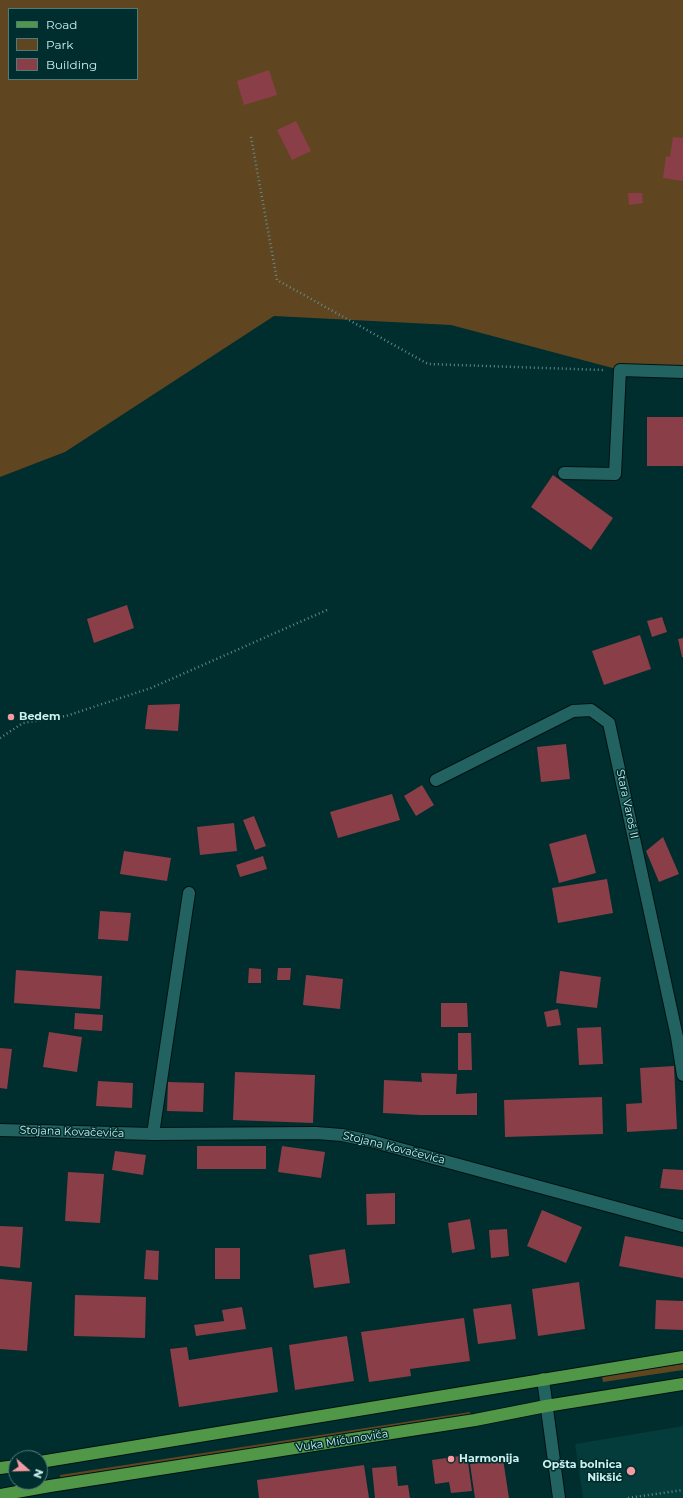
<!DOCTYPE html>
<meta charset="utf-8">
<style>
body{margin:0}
#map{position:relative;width:683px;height:1498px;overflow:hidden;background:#002d2d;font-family:Montserrat,sans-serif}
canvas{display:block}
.legend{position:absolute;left:8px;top:8px;width:130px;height:72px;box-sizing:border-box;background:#002d2d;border:1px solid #517b7b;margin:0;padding:5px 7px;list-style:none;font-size:12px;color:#caf0ef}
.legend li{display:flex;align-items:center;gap:8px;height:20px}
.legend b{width:20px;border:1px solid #517b7b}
.north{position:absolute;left:8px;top:1450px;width:40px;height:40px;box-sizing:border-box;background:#002d2d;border:1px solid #517b7b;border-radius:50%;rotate:110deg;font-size:11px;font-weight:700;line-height:16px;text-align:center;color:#caf0ef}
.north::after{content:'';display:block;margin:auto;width:14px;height:18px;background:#f49aa2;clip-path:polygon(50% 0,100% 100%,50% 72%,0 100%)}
</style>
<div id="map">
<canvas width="683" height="1498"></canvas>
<ul class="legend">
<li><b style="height:5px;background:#519748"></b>Road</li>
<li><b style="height:11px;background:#604620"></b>Park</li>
<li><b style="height:11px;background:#8a3e47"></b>Building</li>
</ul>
<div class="north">N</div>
</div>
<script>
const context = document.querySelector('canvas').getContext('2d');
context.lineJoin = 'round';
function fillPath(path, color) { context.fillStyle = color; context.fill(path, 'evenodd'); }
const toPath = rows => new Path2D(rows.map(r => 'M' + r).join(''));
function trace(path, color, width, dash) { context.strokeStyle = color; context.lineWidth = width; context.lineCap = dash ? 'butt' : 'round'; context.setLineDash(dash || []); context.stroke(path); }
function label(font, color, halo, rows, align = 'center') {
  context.font = font + ' Montserrat,sans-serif'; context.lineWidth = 3; context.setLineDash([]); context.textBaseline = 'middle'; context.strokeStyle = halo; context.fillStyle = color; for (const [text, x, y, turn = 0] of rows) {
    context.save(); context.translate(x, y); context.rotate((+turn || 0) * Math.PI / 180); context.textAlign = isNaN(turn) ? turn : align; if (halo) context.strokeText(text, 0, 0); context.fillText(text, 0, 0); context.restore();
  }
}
const built = toPath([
 [683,1426,683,1498,583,1498,575,1444]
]);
const green = toPath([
 [0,0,683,0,683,373,620,370,451,325,274,316,65,452,0,477],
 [9,9,137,9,137,79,9,79],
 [683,1364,683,1370,603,1382,602,1376],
 [470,1412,471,1418,61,1481,60,1475]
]);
const building = toPath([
 [269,70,277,95,244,105,237,81],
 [296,121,311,151,292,160,277,130],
 [673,137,683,138,683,181,663,178,666,156,670,157],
 [628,193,642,193,643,203,629,205],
 [647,417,683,417,683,466,647,466],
 [553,475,613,518,591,550,531,507],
 [127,605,134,628,94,643,87,619],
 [662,617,667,632,652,637,647,621],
 [640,635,651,669,604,685,592,651],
 [683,638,683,657,682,657,678,639],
 [180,704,178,731,145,729,148,705],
 [566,744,570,779,541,782,537,747],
 [422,785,434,805,416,816,404,796],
 [392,794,400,820,338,838,330,812],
 [254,816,266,846,255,850,243,820],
 [234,823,237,851,200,855,197,827],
 [586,834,596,873,559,883,549,844],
 [663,837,679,874,659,882,646,851],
 [124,851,171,858,167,881,120,874],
 [263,856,267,869,240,877,236,865],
 [607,879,613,913,558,923,552,888],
 [100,911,131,913,128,941,98,939],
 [249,968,261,969,261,983,248,983],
 [278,968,291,968,290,980,277,980],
 [16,970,102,976,100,1009,14,1003],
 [560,971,601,977,597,1008,556,1003],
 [306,975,343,979,340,1009,303,1005],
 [441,1003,467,1003,468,1027,441,1027],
 [558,1009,561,1025,547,1027,544,1012],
 [75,1013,103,1015,102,1031,74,1029],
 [601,1027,603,1064,579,1065,577,1028],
 [49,1032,82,1037,77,1072,43,1067],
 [458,1033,471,1033,472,1070,458,1070],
 [0,1048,12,1049,7,1089,0,1088],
 [674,1066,677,1129,627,1132,626,1104,642,1103,640,1068],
 [235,1072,315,1075,313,1123,233,1120],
 [421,1073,457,1074,456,1094,477,1093,477,1115,420,1115,383,1113,384,1080,422,1082],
 [98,1081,133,1083,132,1108,96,1106],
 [168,1082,204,1083,203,1112,167,1111],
 [602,1097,603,1134,505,1137,504,1100],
 [197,1146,266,1146,266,1169,197,1169],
 [282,1146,325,1152,321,1178,278,1172],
 [115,1151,146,1155,143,1175,112,1170],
 [663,1169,683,1170,683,1190,660,1188],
 [68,1172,104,1174,100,1223,65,1221],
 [395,1193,395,1224,367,1225,366,1194],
 [542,1210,582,1227,566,1263,527,1246],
 [470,1219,475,1249,452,1253,448,1223],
 [0,1226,23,1227,20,1268,0,1266],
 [507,1229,509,1256,491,1258,489,1230],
 [625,1236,683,1247,683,1278,619,1266],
 [215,1248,240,1248,240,1279,215,1279],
 [345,1249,350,1283,314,1288,309,1255],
 [146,1250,159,1251,158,1280,144,1279],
 [0,1279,32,1282,27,1351,0,1349],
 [579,1282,585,1329,538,1336,532,1289],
 [75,1295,146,1297,145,1338,74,1336],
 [656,1300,683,1301,683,1330,655,1329],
 [511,1304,516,1339,478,1344,473,1309],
 [242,1307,246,1329,196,1336,194,1325,224,1321,222,1310],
 [464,1318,470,1361,410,1369,411,1376,369,1382,361,1332],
 [347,1336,354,1381,295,1390,289,1345],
 [187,1347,189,1360,272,1347,278,1392,179,1407,170,1349],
 [467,1455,472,1491,451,1493,449,1482,435,1484,432,1460],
 [503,1459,509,1498,475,1498,470,1464],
 [364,1465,369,1498,259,1498,257,1480],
 [396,1466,398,1486,408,1485,410,1498,375,1498,372,1468]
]);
const path = toPath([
 [251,137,277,280,428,364,603,370],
 [0,738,23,723,66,716,151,688,327,610],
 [628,1498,683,1490]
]);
const minor = toPath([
 [564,473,615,474,620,370,683,372],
 [436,780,573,711,591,710,609,723,677,1037,683,1075],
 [0,1130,153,1134,316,1133,342,1135,371,1141,683,1226],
 [153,1134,189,893],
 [543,1379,559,1498]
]);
const major = toPath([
 [40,1462,683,1357],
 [0,1468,16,1466],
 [0,1495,50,1486,475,1420,546,1406,683,1384]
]);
const markers = [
 [11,717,4,"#f49aa2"],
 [451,1459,4,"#f49aa2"],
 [631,1471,5,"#f49aa2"]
];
const poiNames = [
 ["Bedem",19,717],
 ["Harmonija",459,1459],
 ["Opšta bolnica",622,1465,"right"],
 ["Nikšić",622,1478,"right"]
];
const streetNames = [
 ["Stara Varoš II",627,804,78],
 ["Stojana Kovačevića",72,1132,2],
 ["Stojana Kovačevića",394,1148,14],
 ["Vuka Mićunovića",342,1441,-9]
];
fillPath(built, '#043b3b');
fillPath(green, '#604620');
fillPath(building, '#8a3e47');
trace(minor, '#001313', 14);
trace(major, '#001313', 14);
trace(path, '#618b8b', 2.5, [1, 3]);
trace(minor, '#226261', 12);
trace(major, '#519748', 12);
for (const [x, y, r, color] of markers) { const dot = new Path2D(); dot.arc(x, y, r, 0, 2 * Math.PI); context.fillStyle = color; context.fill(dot); trace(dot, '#002d2d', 1.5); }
label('bold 11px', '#caf0ef', '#002d2d', poiNames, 'left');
label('11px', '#caf0ef', '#002d2d', streetNames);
</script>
